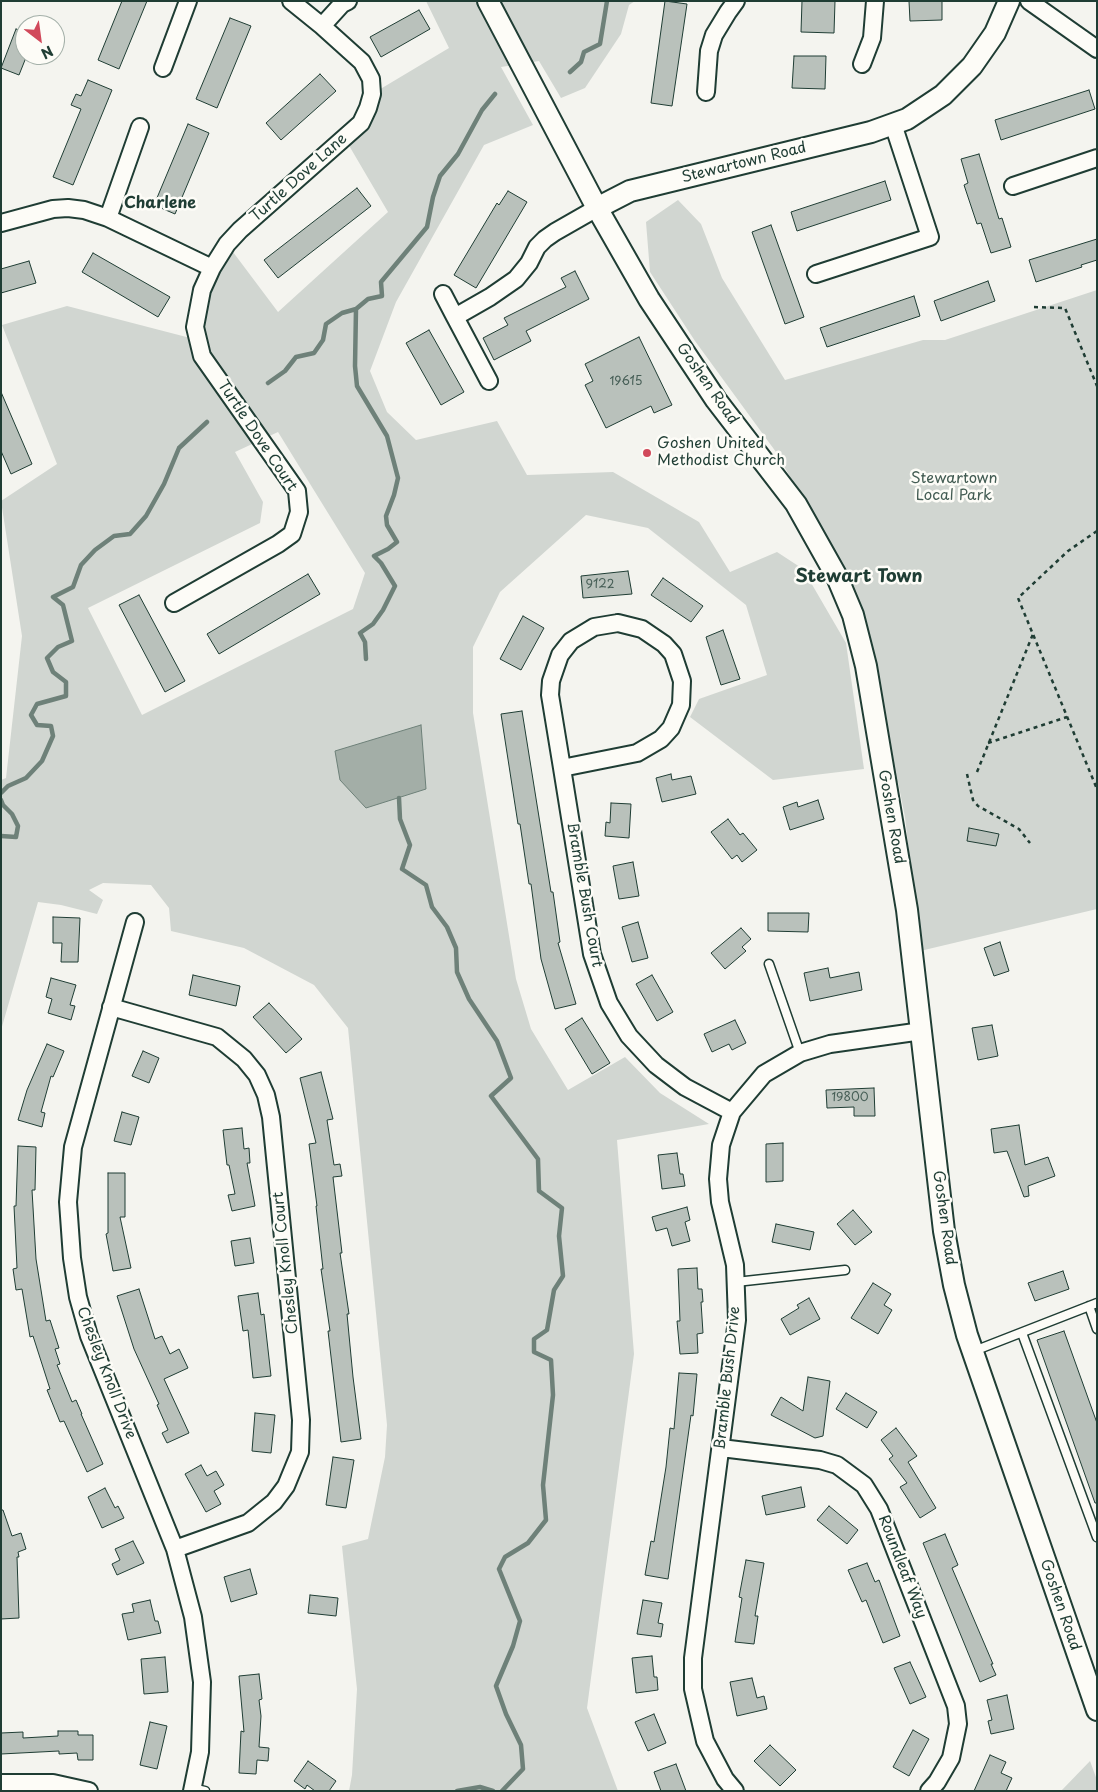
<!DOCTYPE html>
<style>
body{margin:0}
#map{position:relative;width:1098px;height:1792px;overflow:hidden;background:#f4f4ef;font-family:"Playpen Sans",sans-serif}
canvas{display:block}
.frame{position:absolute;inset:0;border:2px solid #1f3d34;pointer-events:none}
.north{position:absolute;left:15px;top:15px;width:50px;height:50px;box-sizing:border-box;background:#fdfcf7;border:1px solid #a4b0a9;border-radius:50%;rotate:150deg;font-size:14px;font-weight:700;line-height:20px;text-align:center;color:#1f3d34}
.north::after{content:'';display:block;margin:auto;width:18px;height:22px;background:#d1495b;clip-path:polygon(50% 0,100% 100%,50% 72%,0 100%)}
</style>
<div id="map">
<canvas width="1098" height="1792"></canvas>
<div class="frame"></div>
<div class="north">N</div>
</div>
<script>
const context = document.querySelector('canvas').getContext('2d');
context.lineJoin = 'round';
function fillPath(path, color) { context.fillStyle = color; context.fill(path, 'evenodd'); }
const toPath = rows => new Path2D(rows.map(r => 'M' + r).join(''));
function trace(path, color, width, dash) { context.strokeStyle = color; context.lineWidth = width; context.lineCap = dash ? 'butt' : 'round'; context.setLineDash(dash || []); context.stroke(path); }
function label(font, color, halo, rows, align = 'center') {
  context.font = font + ' "Playpen Sans",sans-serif'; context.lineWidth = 5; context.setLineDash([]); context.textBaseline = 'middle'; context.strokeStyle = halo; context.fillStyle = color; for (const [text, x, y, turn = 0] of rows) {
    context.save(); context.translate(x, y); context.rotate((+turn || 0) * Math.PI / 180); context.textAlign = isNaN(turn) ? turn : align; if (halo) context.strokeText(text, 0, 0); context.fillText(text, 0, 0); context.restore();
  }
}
const green = toPath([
 [426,1,635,1,629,5,621,34,585,88,561,98,539,61,501,67,533,125,484,145,396,302,370,371,387,412,416,440,497,421,527,475,613,472,699,522,730,572,777,552,803,569,846,643,864,769,773,780,690,717,699,699,767,675,746,605,648,528,586,515,500,592,473,647,473,713,516,979,531,1029,568,1090,625,1057,660,1093,709,1124,617,1140,634,1354,587,1708,618,1791,349,1791,352,1775,357,1689,342,1546,368,1539,385,1457,387,1425,348,1028,314,985,244,948,171,931,169,908,151,885,103,883,89,890,103,900,97,914,61,905,38,902,1,1030,1,780,6,778,22,636,1,501,57,464,2,325,67,306,198,340,195,327,227,244,278,312,388,212,344,137,372,94,449,48],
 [278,432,365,573,353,609,142,715,88,608,260,523,263,502,235,452],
 [678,200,701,224,722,278,785,380,923,340,945,340,1097,290,1097,909,920,951,905,817,898,782,888,785,859,631,786,484,793,482,776,452,695,341,650,272,646,222],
 [1090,1761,1097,1780,1097,1791,1061,1791]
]);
const water = toPath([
 [421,725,426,789,366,808,340,780,335,751,421,725]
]);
const stream = toPath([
 [570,72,581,62,584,52,600,44,607,1],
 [356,309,355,366,357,386,387,436,398,478,394,495,386,516,387,525,397,542,388,549,374,556,381,563,395,586,383,610,373,624,360,633,365,642,366,659],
 [268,383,285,371,296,357,314,353,323,340,326,324,342,313,356,309,368,299,382,296,381,282,427,227,433,197,440,176,458,154,482,110,495,94],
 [1,793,8,786,26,778,42,761,53,736,51,726,37,725,31,715,37,704,66,696,66,682,53,672,47,658,58,647,72,641,63,605,53,597,73,587,81,565,95,550,114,536,130,534,146,516,164,484,179,448,207,422],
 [399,798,400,819,410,845,402,869,426,885,432,907,447,927,456,948,457,972,469,999,497,1041,511,1078,491,1096,538,1159,539,1191,562,1208,559,1236,563,1276,554,1290,547,1330,534,1339,534,1352,551,1360,553,1395,543,1485,546,1520,528,1543,505,1557,499,1569,520,1621,513,1646,496,1686,506,1714,521,1745,523,1769,502,1791],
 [1,800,3,805,12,814,18,826,16,837,1,836],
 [457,1791,480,1787,493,1791]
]);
const building = toPath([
 [122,1,147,1,119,69,98,60,122,1],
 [665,1,687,4,672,106,651,103,665,1],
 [802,1,835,1,834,33,801,32,802,1],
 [909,1,942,1,942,20,910,21,909,1],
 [419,10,430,29,381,57,370,37,419,10],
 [230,18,251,26,217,108,196,99,230,18],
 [16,29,25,32,25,60,19,75,1,68,16,29],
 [794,56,826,56,825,89,792,88,794,56],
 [320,74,336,91,281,140,266,123,320,74],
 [88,80,112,90,73,185,53,177,81,109,71,105,76,94,81,96,88,80],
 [1089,90,1095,109,1001,140,995,120,1089,90],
 [188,124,209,133,175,214,154,205,188,124],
 [979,154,999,219,1002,218,1011,247,991,253,981,223,977,224,964,185,968,183,961,159,979,154],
 [885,181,891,200,797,231,791,212,885,181],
 [357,188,371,206,278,278,264,260,357,188],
 [508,191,527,202,476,288,454,275,497,203,499,205,508,191],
 [771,225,804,317,785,324,752,232,771,225],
 [1097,239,1097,260,1081,265,1082,267,1036,282,1029,260,1097,239],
 [93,253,170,297,158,317,82,272,93,253],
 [29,261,36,283,1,293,1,269,29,261],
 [575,271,589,299,526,331,531,341,494,360,483,338,508,325,504,318,566,287,561,278,575,271],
 [988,281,995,301,941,321,934,301,988,281],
 [914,296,920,316,827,347,820,328,914,296],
 [429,330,464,392,441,405,406,343,429,330],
 [639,337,672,405,654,413,651,406,606,428,585,385,593,381,585,364,639,337],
 [1,392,32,464,11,474,1,451,1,392],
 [628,571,632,594,583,598,581,576,628,571],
 [308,574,320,594,219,654,207,634,308,574],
 [663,578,703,606,691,622,651,595,663,578],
 [139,595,185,681,165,692,119,605,139,595],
 [523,616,544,628,521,670,500,659,523,616],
 [723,630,740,679,721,685,706,637,723,630],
 [522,711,551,892,553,892,560,942,558,943,576,1004,555,1009,541,959,531,884,529,884,520,824,518,824,501,714,522,711],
 [671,774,672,780,691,776,696,794,662,802,656,778,671,774],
 [818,800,824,819,790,830,783,807,797,802,798,807,818,800],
 [611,803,631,804,629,838,605,836,606,822,610,823,611,803],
 [728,819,740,835,743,833,757,850,742,862,737,855,732,859,711,832,728,819],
 [969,828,999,834,996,846,967,841,969,828],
 [633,862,639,896,619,899,613,866,633,862],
 [768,913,809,913,808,932,768,931,768,913],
 [53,917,80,918,78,962,61,962,62,943,53,943,53,917],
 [638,922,648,958,632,962,622,927,638,922],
 [741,928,751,939,742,947,746,951,725,969,711,953,741,928],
 [1000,942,1009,971,994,976,984,948,1000,942],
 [828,968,830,978,859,972,862,990,810,1001,804,973,828,968],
 [193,975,240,986,236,1006,189,995,193,975],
 [652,975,673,1012,657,1021,636,984,652,975],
 [51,978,76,985,70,1005,75,1006,71,1020,48,1013,52,999,46,997,51,978],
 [269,1003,302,1039,286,1053,253,1017,269,1003],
 [582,1018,610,1063,592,1074,565,1029,582,1018],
 [735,1020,746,1043,732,1050,729,1044,712,1052,704,1034,735,1020],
 [992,1025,998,1056,978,1060,972,1028,992,1025],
 [47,1044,64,1051,53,1077,51,1076,41,1112,45,1113,42,1127,18,1120,27,1090,47,1044],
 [143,1051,159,1058,149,1083,132,1076,143,1051],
 [321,1072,333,1119,327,1120,334,1165,340,1164,342,1176,333,1177,342,1253,340,1253,349,1314,347,1314,353,1377,361,1439,341,1442,328,1331,330,1331,321,1269,323,1269,316,1206,317,1206,309,1144,316,1143,300,1078,321,1072],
 [874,1088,875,1116,854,1116,854,1107,827,1108,826,1090,874,1088],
 [122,1112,139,1117,131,1145,114,1141,122,1112],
 [1019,1125,1025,1165,1048,1157,1055,1176,1028,1186,1029,1196,1024,1197,1007,1151,994,1153,991,1129,1019,1125],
 [242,1128,244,1149,249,1148,250,1163,247,1163,255,1206,232,1211,228,1195,235,1194,229,1165,227,1165,223,1130,242,1128],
 [783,1143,783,1181,766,1182,766,1144,783,1143],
 [18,1146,36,1147,35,1190,32,1190,36,1259,46,1321,50,1320,59,1348,55,1349,60,1364,57,1365,72,1402,76,1400,82,1414,81,1414,103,1464,87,1472,64,1421,60,1422,47,1390,50,1389,33,1336,30,1337,22,1289,16,1290,13,1269,17,1268,14,1206,16,1206,18,1146],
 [677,1153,680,1174,683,1174,685,1186,662,1189,658,1155,677,1153],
 [108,1173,125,1173,125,1217,120,1217,131,1268,113,1271,106,1234,108,1233,108,1173],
 [687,1207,690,1220,685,1222,690,1241,672,1246,667,1228,656,1231,652,1217,687,1207],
 [853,1210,872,1232,855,1245,837,1224,853,1210],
 [776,1224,814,1232,810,1250,772,1242,776,1224],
 [250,1238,254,1263,235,1266,231,1241,250,1238],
 [697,1268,698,1289,702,1289,703,1302,701,1302,703,1333,697,1334,698,1353,680,1354,677,1321,680,1321,678,1269,697,1268],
 [1063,1271,1069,1289,1035,1301,1028,1283,1063,1271],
 [873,1283,891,1294,884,1305,892,1310,878,1334,851,1318,873,1283],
 [139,1289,155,1339,162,1336,170,1354,179,1349,188,1368,164,1379,189,1433,167,1443,162,1433,168,1430,157,1405,159,1404,134,1349,117,1296,139,1289],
 [258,1293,261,1315,264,1314,271,1376,253,1378,248,1330,243,1331,238,1296,258,1293],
 [809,1298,820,1319,790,1335,781,1319,799,1308,797,1305,809,1298],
 [1064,1331,1097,1423,1097,1503,1095,1503,1037,1340,1064,1331],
 [679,1373,697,1374,693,1416,691,1415,668,1579,645,1575,651,1541,654,1542,666,1467,670,1428,674,1429,679,1373],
 [808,1377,830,1381,823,1436,815,1438,771,1415,781,1397,803,1411,808,1377],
 [846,1393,877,1412,867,1428,836,1409,846,1393],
 [255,1413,275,1415,271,1453,252,1451,255,1413],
 [896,1428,917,1456,908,1462,936,1508,920,1518,900,1487,907,1483,889,1459,893,1456,881,1440,896,1428],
 [333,1457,354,1460,346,1508,326,1505,333,1457],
 [201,1465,207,1476,216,1471,224,1485,214,1491,221,1504,206,1512,185,1474,201,1465],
 [801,1487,805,1507,766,1515,762,1496,801,1487],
 [105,1488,115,1508,118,1506,124,1518,102,1528,88,1497,105,1488],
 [829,1506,858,1530,847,1544,817,1520,829,1506],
 [1,1510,3,1510,12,1536,21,1533,26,1549,18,1552,19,1557,17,1557,19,1618,1,1619,1,1510],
 [945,1534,958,1565,952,1568,993,1664,991,1664,996,1675,980,1682,923,1543,945,1534],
 [133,1541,144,1563,117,1575,112,1564,120,1560,115,1549,133,1541],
 [746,1560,764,1563,755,1616,758,1616,754,1644,735,1642,742,1598,739,1597,746,1560],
 [867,1563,875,1582,879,1580,900,1636,883,1643,866,1600,862,1602,848,1570,867,1563],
 [250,1569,257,1594,231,1602,224,1577,250,1569],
 [310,1595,338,1598,336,1616,308,1613,310,1595],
 [150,1600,155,1621,158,1621,161,1633,128,1640,122,1614,134,1612,132,1604,150,1600],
 [643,1600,662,1603,658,1623,663,1624,661,1637,637,1634,643,1600],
 [652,1656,654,1677,657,1677,658,1690,636,1693,632,1658,652,1656],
 [165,1657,168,1692,144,1694,141,1659,165,1657],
 [910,1662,926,1697,910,1704,894,1668,910,1662],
 [259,1674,262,1699,259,1700,261,1716,259,1747,269,1748,268,1761,257,1760,256,1774,239,1773,241,1731,244,1732,239,1676,259,1674],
 [752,1678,757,1698,764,1696,767,1709,737,1716,730,1682,752,1678],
 [1007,1695,1014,1729,991,1734,988,1721,992,1720,987,1700,1007,1695],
 [654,1714,666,1743,648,1751,635,1722,654,1714],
 [150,1722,167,1726,157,1769,140,1765,150,1722],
 [913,1730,929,1739,909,1776,893,1767,913,1730],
 [58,1731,78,1731,78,1735,93,1735,93,1760,78,1760,77,1753,59,1754,59,1751,1,1754,1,1733,23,1732,23,1738,58,1736,58,1731],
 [770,1745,796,1770,780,1786,754,1761,770,1745],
 [990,1755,1006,1762,1001,1773,1012,1778,1006,1791,974,1791,990,1755],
 [308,1761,336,1781,329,1791,315,1791,307,1785,305,1789,294,1781,308,1761],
 [676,1764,686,1791,661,1791,654,1772,676,1764]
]);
const path = toPath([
 [1034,307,1065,308,1097,386],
 [1097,531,1068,551,1018,598,1097,789],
 [988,743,1067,717],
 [977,772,1033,634],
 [967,774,973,800,978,806,1019,829,1030,843]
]);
const service = toPath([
 [769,964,800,1053],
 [736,1282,845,1270],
 [1089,1306,1097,1329],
 [1022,1333,1097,1537],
 [974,1351,1097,1303],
 [192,1788,205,1791]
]);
const minor = toPath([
 [1029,1,1097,49],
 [322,26,342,4,348,1],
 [862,64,872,38,875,1],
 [163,68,188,1],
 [706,92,709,51,714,35,728,12,736,1],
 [1013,186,1097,158],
 [108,218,140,127],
 [1,223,53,209,68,208,84,210,108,218,212,268,227,244,240,230,361,123,368,108,372,94,371,79,362,62,322,26,291,1],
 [816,274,930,237,893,124],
 [443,294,455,317],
 [489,381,455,317,490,297,516,279,529,263,537,247,545,239,555,232,597,208],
 [174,603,278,544,292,534,299,512,297,491,202,356,195,327,202,290,212,268],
 [618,623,642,629,664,644,673,654,682,681,681,705,671,728,661,739,637,753,562,768,550,695,551,681,560,655,571,641,594,627,618,623],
 [562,768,592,954,609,1003,629,1036,656,1065,685,1087,732,1112],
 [135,922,73,1147,68,1202,72,1258,78,1297,89,1336,175,1549,193,1617,202,1682,200,1752,192,1791],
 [111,1007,217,1037,244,1059,257,1075,266,1095,271,1117,301,1420,300,1452,286,1486,274,1502,248,1523,175,1549],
 [721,1448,820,1460,837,1465,864,1485,879,1509,956,1706,958,1724,951,1758,937,1782,929,1791],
 [1,1783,53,1783,89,1791],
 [735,1791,725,1779,705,1741,693,1689,693,1658,737,1320,735,1265,720,1202,718,1179,721,1145,732,1112,764,1074,800,1053,830,1044,922,1031]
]);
const tertiary = toPath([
 [488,1,597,208,649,299,716,400,796,504,837,577,853,615,866,666,907,910,944,1231,954,1285,967,1335,1097,1710],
 [597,208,630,191,871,132,907,119,943,95,972,66,995,33,1009,1]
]);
const markers = [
 [647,453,5,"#d1495b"]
];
const numberNames = [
 ["19615",626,382],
 ["9122",600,585],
 ["19800",850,1098]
];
const streetNames = [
 ["Stewartown Road",744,163,-14],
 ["Turtle Dove Lane",299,178,-42],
 ["Goshen Road",707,384,55],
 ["Turtle Dove Court",257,436,56],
 ["Goshen Road",891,817,80],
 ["Bramble Bush Court",584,895,80],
 ["Goshen Road",944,1218,82],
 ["Chesley Knoll Court",286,1263,-96],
 ["Chesley Knoll Drive",106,1373,69],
 ["Bramble Bush Drive",728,1378,-84],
 ["Roundleaf Way",902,1567,69],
 ["Goshen Road",1060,1605,71]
];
const poiNames = [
 ["Goshen United",657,444],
 ["Methodist Church",657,461]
];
const parkNames = [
 ["Stewartown",954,479],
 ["Local Park",954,496]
];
const neighbourhoodNames = [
 ["Charlene",160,204]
];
const quarterNames = [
 ["Stewart Town",859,577]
];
fillPath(green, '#d1d6d1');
fillPath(water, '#a3aea7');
trace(water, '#6e8179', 1);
trace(stream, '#6e8179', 4.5);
fillPath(building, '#b9c1bb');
trace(building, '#1f3d34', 1);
trace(service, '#1f3d34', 11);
trace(minor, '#1f3d34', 20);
trace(tertiary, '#1f3d34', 24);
trace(path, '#1f3d34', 2.5, [4, 4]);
trace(service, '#fdfcf7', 8);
trace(minor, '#fdfcf7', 16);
trace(tertiary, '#fdfcf7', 20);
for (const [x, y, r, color] of markers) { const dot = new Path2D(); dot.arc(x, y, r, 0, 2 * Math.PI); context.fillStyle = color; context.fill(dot); trace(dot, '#fdfcf7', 2); }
label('12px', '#465e56', null, numberNames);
label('15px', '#1f3d34', '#fdfcf7', streetNames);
label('15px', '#1f3d34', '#fdfcf7', poiNames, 'left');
label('15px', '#435c53', '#fdfcf7', parkNames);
label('bold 16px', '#1f3d34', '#fdfcf7', neighbourhoodNames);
label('bold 18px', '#1f3d34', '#fdfcf7', quarterNames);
</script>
